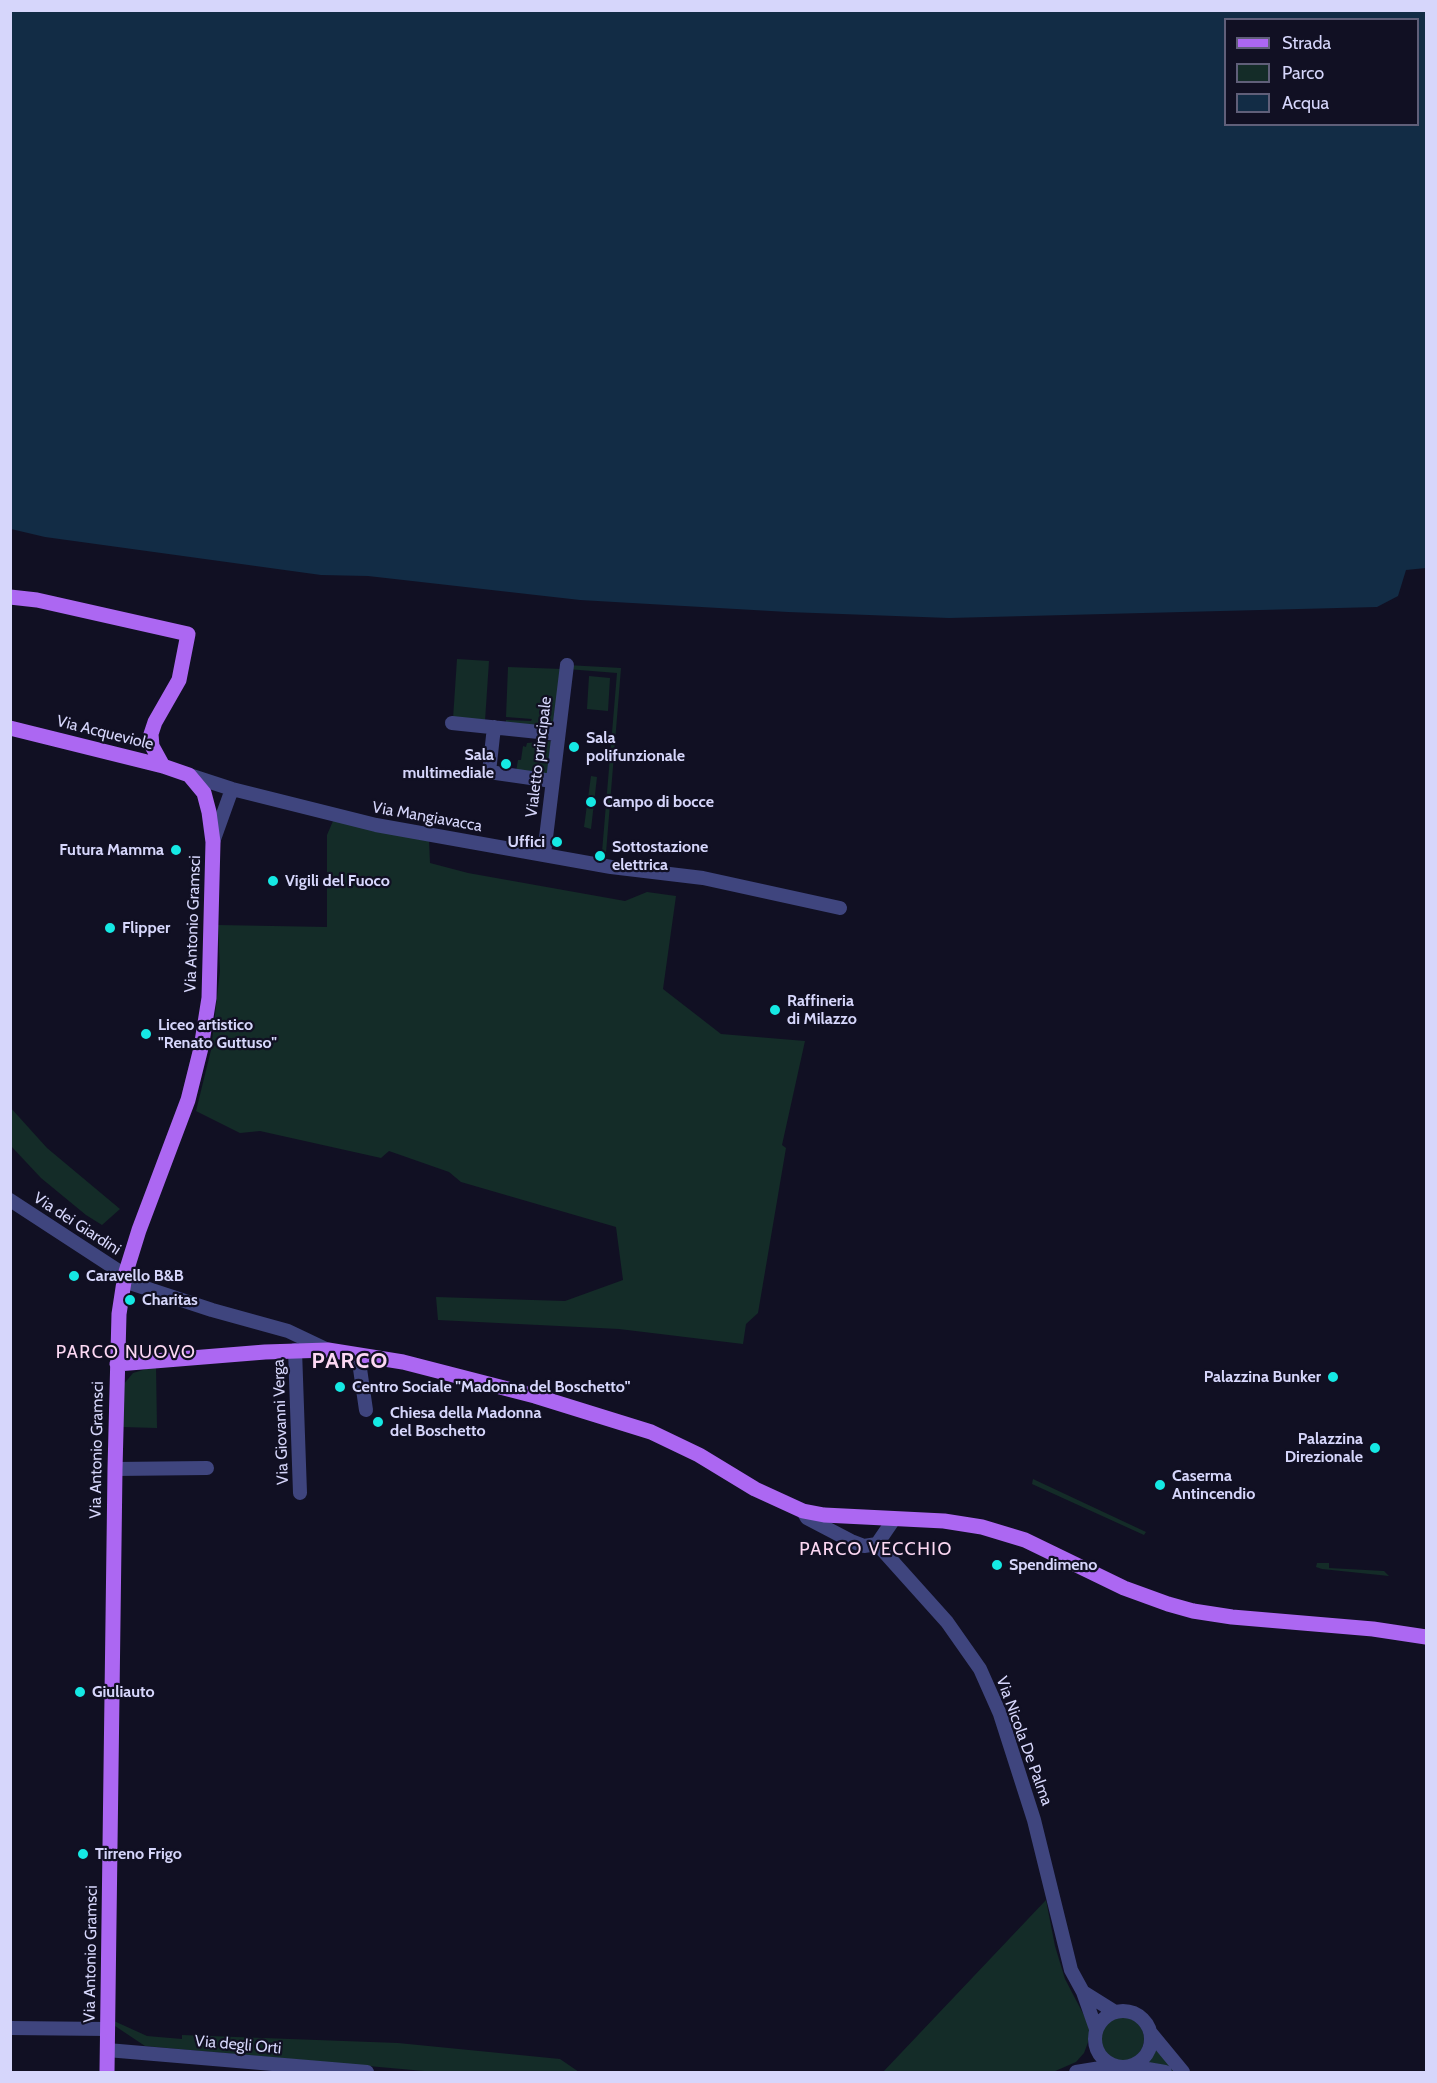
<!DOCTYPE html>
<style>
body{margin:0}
#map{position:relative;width:1437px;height:2083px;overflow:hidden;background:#111023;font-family:Cabin,sans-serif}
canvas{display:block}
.frame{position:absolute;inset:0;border:12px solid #d6d6fb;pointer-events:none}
.legend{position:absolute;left:1224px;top:18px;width:195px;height:108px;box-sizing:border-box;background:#111023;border:2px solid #605f79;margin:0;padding:8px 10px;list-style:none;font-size:18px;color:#d6d6fb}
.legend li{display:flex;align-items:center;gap:12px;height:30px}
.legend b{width:30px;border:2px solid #605f79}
</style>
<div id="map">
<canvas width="1437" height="2083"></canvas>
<div class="frame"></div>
<ul class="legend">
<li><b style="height:8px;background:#ac67f2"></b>Strada</li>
<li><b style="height:16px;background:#142c28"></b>Parco</li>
<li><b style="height:16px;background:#122c45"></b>Acqua</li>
</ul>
</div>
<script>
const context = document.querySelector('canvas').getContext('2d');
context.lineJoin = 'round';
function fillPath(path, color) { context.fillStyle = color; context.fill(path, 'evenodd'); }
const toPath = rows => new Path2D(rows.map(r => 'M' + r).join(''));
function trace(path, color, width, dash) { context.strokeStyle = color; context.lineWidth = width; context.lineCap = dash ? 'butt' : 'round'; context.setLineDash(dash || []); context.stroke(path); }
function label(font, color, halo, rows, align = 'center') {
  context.font = font + ' Cabin,sans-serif'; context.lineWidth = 4.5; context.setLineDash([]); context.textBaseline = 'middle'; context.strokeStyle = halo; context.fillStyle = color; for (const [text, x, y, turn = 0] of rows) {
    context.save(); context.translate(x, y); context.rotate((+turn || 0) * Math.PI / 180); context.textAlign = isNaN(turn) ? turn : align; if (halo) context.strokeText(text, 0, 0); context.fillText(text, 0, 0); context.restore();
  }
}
const green = toPath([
 [457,659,489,661,485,721,453,719],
 [567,665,621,668,606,853,602,852,617,673,567,669],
 [508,667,562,669,556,730,505,726,506,720,531,721,532,719,506,717],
 [589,676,610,678,608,711,587,709],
 [553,741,550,777,516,772,518,760,521,760,523,746,526,747,527,743],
 [591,776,597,777,591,829,584,827],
 [333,821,429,840,430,863,468,873,625,901,647,892,676,896,663,989,721,1034,805,1041,782,1145,786,1148,758,1313,746,1324,743,1344,619,1329,438,1320,436,1297,565,1301,623,1280,616,1227,461,1182,449,1172,389,1151,381,1158,260,1131,240,1133,196,1111,211,1050,220,971,218,925,327,927,327,835],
 [10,1107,47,1148,120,1209,102,1225,86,1215,41,1178,11,1146],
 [156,1366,157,1428,123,1427,123,1385,133,1373],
 [1033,1479,1146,1532,1144,1535,1032,1484],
 [1317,1563,1329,1563,1329,1568,1384,1571,1389,1576,1322,1569,1316,1567],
 [1046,1900,1055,1946,1065,1979,1088,2023,1090,2037,1084,2053,1076,2062,1053,2072,883,2072],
 '1100 2039a22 22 0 1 1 44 0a22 22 0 1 1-44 0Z',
 [114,2021,147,2036,182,2039,182,2035,398,2043,560,2059,579,2072,435,2072,145,2046,115,2026],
 [1154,2048,1180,2072,1171,2072,1145,2062]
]);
const water = toPath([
 [11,10,1426,11,1426,568,1406,570,1398,596,1377,607,949,618,788,612,580,600,368,576,321,575,45,537,11,529],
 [1226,20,1418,20,1418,124,1226,124]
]);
const minor = toPath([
 [452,723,558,734],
 [494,727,489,772,552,781],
 [189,775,232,789,376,825,611,867,703,878,840,908],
 [213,842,232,789],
 [544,854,567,665],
 [10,1200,125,1275],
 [124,1281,212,1310,288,1331,328,1350],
 [295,1350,300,1493],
 [358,1355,366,1410],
 [115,1469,207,1468],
 [803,1511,807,1518,851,1541,864,1546,877,1544,947,1622,980,1669,1000,1714,1034,1820,1071,1970,1083,1992,1096,2029],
 [877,1544,894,1519],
 [1083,1992,1115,2012],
 '1095 2039a28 28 0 1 1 56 0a28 28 0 1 1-56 0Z',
 [10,2028,108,2029],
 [1150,2032,1183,2072],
 [107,2050,367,2072],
 [1130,2066,1165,2072],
 [1076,2072,1113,2066]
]);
const major = toPath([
 [10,597,37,600,188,634,179,680,155,722,151,734,152,746,163,766],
 [10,728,163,766,189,775,204,793,209,812,213,842,209,998,201,1048,188,1100,139,1230,125,1275,119,1314,115,1469,107,2072],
 [117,1364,265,1352,328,1350,403,1362,535,1396,651,1432,699,1455,755,1489,803,1511,824,1515,944,1521,982,1527,1025,1540,1124,1588,1168,1604,1193,1611,1232,1617,1373,1629,1426,1637]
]);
const markers = [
 [574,747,6,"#15e9e4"],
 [506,764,6,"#15e9e4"],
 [591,802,6,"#15e9e4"],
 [557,842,6,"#15e9e4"],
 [176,850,6,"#15e9e4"],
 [600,856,6,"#15e9e4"],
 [273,881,6,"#15e9e4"],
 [110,928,6,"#15e9e4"],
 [775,1010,6,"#15e9e4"],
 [146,1034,6,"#15e9e4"],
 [74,1276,6,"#15e9e4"],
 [130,1300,6,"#15e9e4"],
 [1333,1377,6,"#15e9e4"],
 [340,1387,6,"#15e9e4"],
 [378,1422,6,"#15e9e4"],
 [1375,1448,6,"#15e9e4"],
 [1160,1485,6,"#15e9e4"],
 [997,1565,6,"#15e9e4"],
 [80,1692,6,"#15e9e4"],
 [83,1854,6,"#15e9e4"]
];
const streetNames = [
 ["Via Acqueviole",105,733,14],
 ["Vialetto principale",539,757,-83],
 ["Via Mangiavacca",427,817,10],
 ["Via Antonio Gramsci",193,924,-88],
 ["Via dei Giardini",77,1224,33],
 ["Via Giovanni Verga",281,1422,-92],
 ["Via Antonio Gramsci",97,1450,-89],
 ["Via Nicola De Palma",1024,1741,70],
 ["Via Antonio Gramsci",91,1954,-89],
 ["Via degli Orti",238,2045,5]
];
const poiNames = [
 ["Sala",586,738],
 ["polifunzionale",586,756],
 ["Sala",494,755,"right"],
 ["multimediale",494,773,"right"],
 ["Campo di bocce",603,802],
 ["Uffici",545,842,"right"],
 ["Sottostazione",612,847],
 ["elettrica",612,865],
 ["Futura Mamma",164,850,"right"],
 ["Vigili del Fuoco",285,881],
 ["Flipper",122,928],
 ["Raffineria",787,1001],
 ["di Milazzo",787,1019],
 ["Liceo artistico",158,1025],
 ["\"Renato Guttuso\"",158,1043],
 ["Caravello B&B",86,1276],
 ["Charitas",142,1300],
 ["Palazzina Bunker",1321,1377,"right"],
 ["Centro Sociale \"Madonna del Boschetto\"",352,1387],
 ["Chiesa della Madonna",390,1413],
 ["del Boschetto",390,1431],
 ["Palazzina",1363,1439,"right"],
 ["Direzionale",1363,1457,"right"],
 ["Caserma",1172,1476],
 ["Antincendio",1172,1494],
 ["Spendimeno",1009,1565],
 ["Giuliauto",92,1692],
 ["Tirreno Frigo",95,1854]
];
const neighbourhoodNames = [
 ["PARCO NUOVO",126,1353],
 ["PARCO VECCHIO",876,1550]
];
const districtNames = [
 ["PARCO",350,1362]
];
fillPath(green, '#142c28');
fillPath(water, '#122c45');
trace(minor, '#3f457e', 14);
trace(major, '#ac67f2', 15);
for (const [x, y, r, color] of markers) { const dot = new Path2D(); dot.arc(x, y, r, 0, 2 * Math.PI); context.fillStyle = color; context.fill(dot); trace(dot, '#111023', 2); }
label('16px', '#d6d6fb', '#111023', streetNames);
label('bold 16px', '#d6d6fb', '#111023', poiNames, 'left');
context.letterSpacing = '1.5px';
label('18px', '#fcd8f3', '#111023', neighbourhoodNames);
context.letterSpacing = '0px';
context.letterSpacing = '1.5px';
label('bold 22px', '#fcd8f3', '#111023', districtNames);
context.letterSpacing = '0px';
</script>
